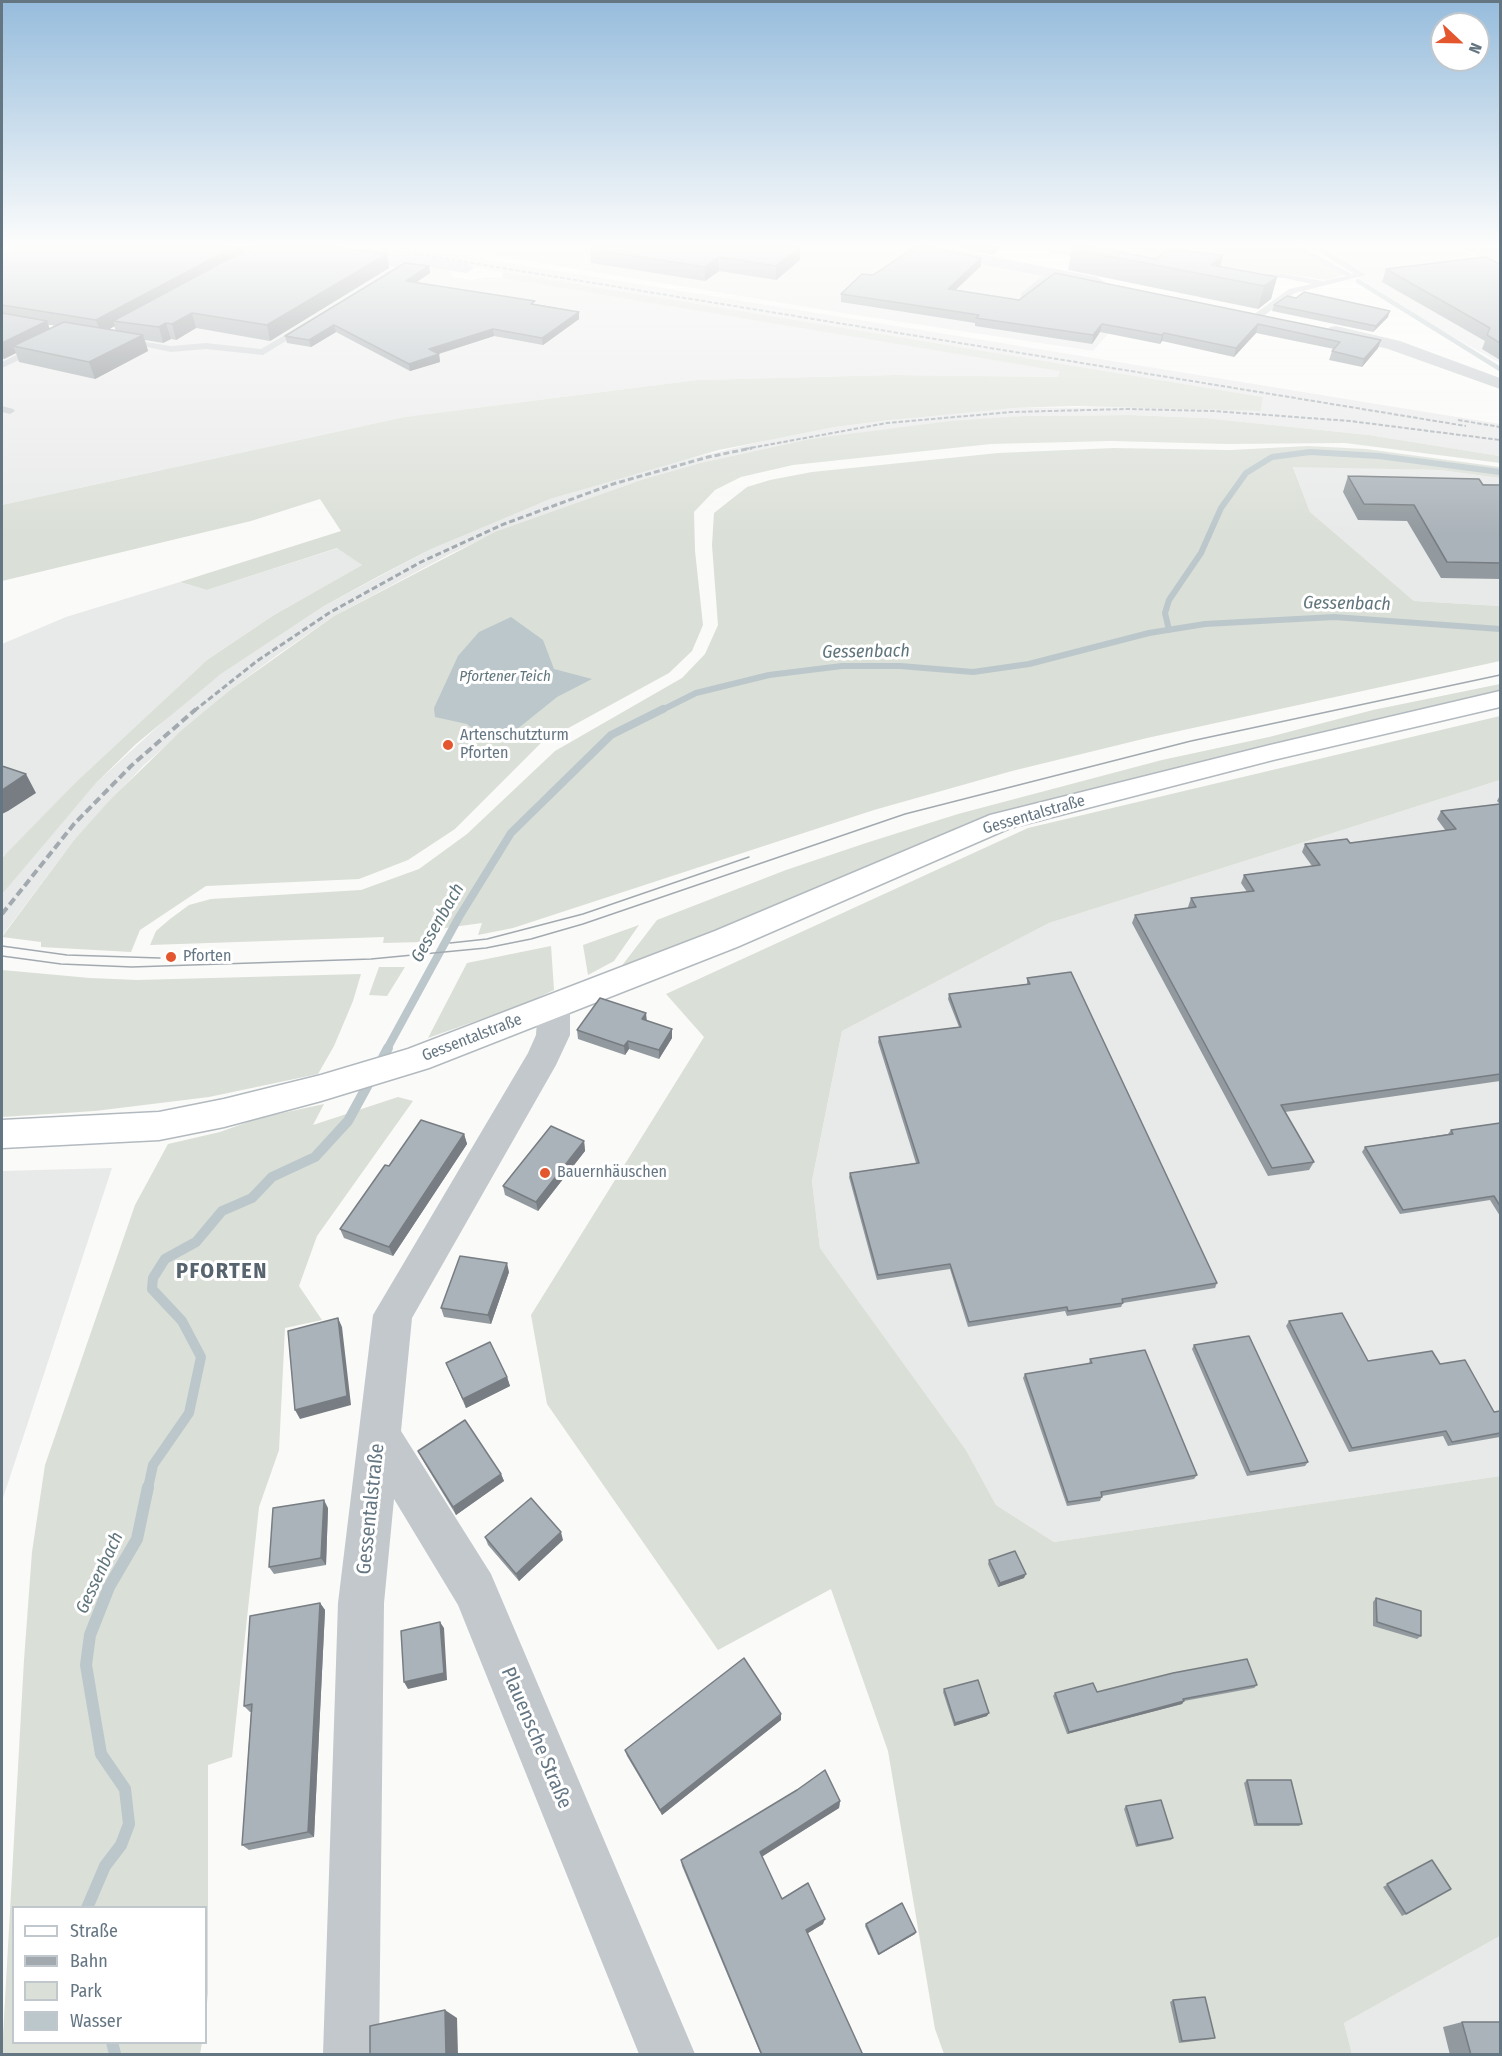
<!DOCTYPE html>
<meta charset="utf-8">
<style>
body{margin:0}
#map{position:relative;width:1502px;height:2056px;overflow:hidden;background:#fafaf8;font-family:"Fira Sans Condensed",sans-serif}
canvas{display:block}
.frame{position:absolute;inset:0;border:3px solid #657683;pointer-events:none}
.legend{position:absolute;left:12px;top:1906px;width:195px;height:138px;box-sizing:border-box;background:#fff;border:2px solid #c1c8cd;margin:0;padding:8px 10px;list-style:none;font-size:18px;color:#657683}
.legend li{display:flex;align-items:center;gap:12px;height:30px}
.legend b{width:30px;border:2px solid #c1c8cd}
.north{position:absolute;left:1430px;top:12px;width:60px;height:60px;box-sizing:border-box;background:#fff;border:2px solid #c1c8cd;border-radius:50%;rotate:112deg;font-size:16px;font-weight:700;line-height:24px;text-align:center;color:#657683}
.north::after{content:'';display:block;margin:auto;width:21px;height:27px;background:#e4572e;clip-path:polygon(50% 0,100% 100%,50% 72%,0 100%)}
</style>
<div id="map">
<canvas width="1502" height="2056"></canvas>
<div class="frame"></div>
<ul class="legend">
<li><b style="height:8px;background:#fff"></b>Straße</li>
<li><b style="height:8px;background:#a2aab0"></b>Bahn</li>
<li><b style="height:16px;background:#dadfd7"></b>Park</li>
<li><b style="height:16px;background:#bbc7cb"></b>Wasser</li>
</ul>
<div class="north">N</div>
</div>
<script>
const context = document.querySelector('canvas').getContext('2d');
context.lineJoin = 'round';
function fillPath(path, color) { context.fillStyle = color; context.fill(path, 'evenodd'); }
const toPath = rows => new Path2D(rows.map(r => 'M' + r).join(''));
function trace(path, color, width, dash) { context.strokeStyle = color; context.lineWidth = width; context.lineCap = dash ? 'butt' : 'round'; context.setLineDash(dash || []); context.stroke(path); }
function label(font, color, halo, rows, align = 'center') {
  context.font = font + ' "Fira Sans Condensed",sans-serif'; context.lineWidth = 6; context.setLineDash([]); context.textBaseline = 'middle'; context.strokeStyle = halo; context.fillStyle = color; for (const [text, x, y, turn = 0] of rows) {
    context.save(); context.translate(x, y); context.rotate((+turn || 0) * Math.PI / 180); context.textAlign = isNaN(turn) ? turn : align; if (halo) context.strokeText(text, 0, 0); context.fillText(text, 0, 0); context.restore();
  }
}
const built = toPath([
 [296,247,448,268,453,277,472,280,486,277,502,278,1061,370,1059,377,894,375,697,380,404,417,2,505,2,320,110,338],
 [349,247,410,247,1500,424,1500,456,1369,435,1205,418,1131,415,1023,416,809,439,700,463,644,479,495,533,450,554,334,616,276,656,230,690,144,765,74,840,2,936,2,894,13,879,96,783,178,708,221,674,324,606,431,549,484,526,550,499,671,463,768,440,835,427,947,413,1014,408,1146,407,1261,411,1263,397],
 [444,247,907,247,1092,287,1121,319,1093,351,849,314],
 [1342,247,1456,247,1500,271,1500,363,1437,328,1323,255],
 [1293,466,1440,470,1500,478,1500,606,1414,601,1310,512],
 [338,548,362,565,274,615,207,660,76,782,6,855,2,856,2,644,66,617,180,582,207,590],
 [1500,780,1500,1476,1054,1542,996,1505,966,1450,820,1248,812,1181,842,1031,1049,923],
 [112,1168,2,1501,2,1505,2,1171],
 [1500,1936,1500,2054,1352,2054,1344,2023]
]);
const green = toPath([
 [1046,247,1293,247,1302,250,1344,275,1326,280,1284,274,1200,269],
 [1461,247,1500,247,1500,269],
 [503,272,1263,397,1261,411,1075,406,1014,408,890,420,835,427,719,450,550,499,431,549,379,576,324,606,221,674,136,744,96,783,2,894,2,858,76,782,207,660,274,615,362,565,337,548,207,590,180,582,341,531,320,499,251,521,2,581,2,505,404,417,697,380,894,375,1058,377,1060,371,502,278],
 [1131,415,1205,418,1369,435,1500,456,1500,463,1345,443,1227,444,1111,441,991,444,793,465,741,477,715,490,694,512,695,551,703,625,692,651,669,673,541,743,455,829,408,860,359,879,206,886,140,930,131,952,41,947,41,942,2,937,74,840,111,799,182,730,230,690,334,616,495,532,644,479,700,463,809,439,951,421,1023,416],
 [1308,446,1366,449,1500,467,1500,478,1440,470,1293,467,1310,512,1414,601,1500,606,1500,661,1147,738,1012,771,874,810,513,928,478,935,482,923,431,930,422,942,383,943,384,937,150,945,156,931,170,919,189,905,211,899,361,890,419,869,467,834,555,751,682,678,705,654,718,625,712,545,714,513,747,487,770,480,812,472,998,453,1113,448,1230,450],
 [1500,684,1500,692,1110,786,617,972,657,920,786,870,866,843,958,814,1162,760,1269,737,1373,710],
 [1500,716,1500,780,1049,923,842,1031,812,1181,820,1248,966,1450,996,1505,1054,1542,1500,1476,1500,1936,1344,2023,1352,2054,944,2054,935,2029,888,1751,831,1589,718,1650,547,1404,531,1315,704,1037,666,994,1028,828],
 [639,925,614,961,588,975,583,945],
 [551,946,554,990,527,1003,428,1038,467,963],
 [379,967,405,967,387,996,369,995],
 [2,970,90,978,137,980,361,974,353,1001,334,1046,318,1074,209,1097,95,1111,2,1117],
 [398,1097,413,1101,317,1236,299,1286,322,1320,285,1328,279,1450,259,1507,232,1757,208,1765,208,1993,206,2013,206,1908,14,1908,14,2042,202,2043,200,2054,2,2054,24,1660,32,1552,45,1465,135,1205,168,1144,220,1132,259,1118,324,1104,313,1125]
]);
const water = toPath([
 [511,617,543,640,554,669,592,679,557,697,506,738,489,742,467,724,435,717,434,708,458,656,479,632]
]);
const streamFar4 = toPath([
 [1297,247,1349,275],
 [1358,281,1500,369]
]);
const streamFar3 = toPath([
 [1169,630,1165,613,1169,600,1201,553,1221,508,1246,473,1272,457,1310,452,1379,456,1500,472],
 [660,711,696,693,769,675,842,666,900,666,973,672,1029,664,1149,633,1205,624,1334,617,1500,629]
]);
const streamFar2 = toPath([
 [387,1049,459,917,511,833,611,735,663,709]
]);
const streamFar1 = toPath([
 [379,1065,388,1048],
 [148,1488,153,1465,189,1413,201,1357,182,1321,152,1289,153,1278,165,1259,196,1242,222,1211,252,1198,272,1177,315,1157,348,1121,371,1079]
]);
const stream = toPath([
 [87,1908,105,1866,121,1845,129,1824,125,1789,101,1754,86,1665,90,1635,109,1587,137,1539,148,1487],
 [112,2042,115,2054]
]);
const service = toPath([
 [1312,247,1321,247,1366,275,1295,293,1262,317,1256,317,1256,313,1289,289,1312,284,1284,278,1245,277,1241,275,1242,273,1284,274,1323,281,1355,274,1312,247],
 [1049,249,1091,254,1095,256,1091,258,1052,253,1049,253,1049,249],
 [367,258,404,264,408,266,389,277,386,277,386,273,396,267,364,262,363,260,367,258],
 [1049,271,1056,273,1027,297,1021,297,1021,293,1049,271],
 [302,325,309,327,263,355,206,349,171,352,123,342,127,339,171,346,206,343,261,349,302,325],
 [37,345,40,346,40,350,2,368,2,362,37,345],
 [2,406,13,409,15,411,10,414,2,412,2,406]
]);
const minor = toPath([
 [321,247,357,247,466,263,474,268,466,273,329,252,321,247],
 [914,247,944,247,1097,277,1105,282,1097,287,922,252,914,247],
 [1336,326,1400,341,1500,378,1500,389,1388,349,1330,335,1327,331,1330,327,1336,326],
 [554,994,565,998,570,1006,570,1035,556,1065,412,1318,401,1431,491,1574,695,2054,639,2054,458,1605,394,1499,384,1603,379,2054,323,2054,338,1603,373,1315,528,1053,536,1035,538,1006,543,998,554,994]
]);
const secondary = toPath([
 [1500,691,1500,707,1273,760,1010,828,737,947,429,1068,321,1101,224,1127,159,1140,2,1148,2,1120,159,1112,224,1099,321,1075,408,1049,715,931,990,815,1270,745,1500,691]
]);
const tram = toPath([
 [450,943,487,939,583,914,749,857],
 [2,946,67,955,160,958],
 [2,956,61,964,132,967,371,959,486,948,531,939,583,924,905,814,1191,741,1500,675]
]);
const railFar2 = toPath([
 [374,247,1466,426],
 [1458,420,1500,427],
 [745,449,887,423,1012,412,1127,409,1213,411,1350,421,1500,440]
]);
const railFar1 = toPath([
 [194,711,257,661,329,613,421,562,504,524,613,484,708,457,752,448]
]);
const rail = toPath([
 [2,914,74,824,131,766,196,709]
]);
const wall = toPath([
 [2,247,387,254,389,268,270,341,196,328,176,340,171,339,163,343,145,340,148,351,95,379,19,362,16,353,4,359,2,358],
 [48,325,51,325,55,326,50,329],
 [114,326,116,331,109,329],
 [800,247,800,260,776,280,719,271,705,281,591,263,590,249],
 [953,247,1001,247,993,255],
 [1072,249,1220,267,1277,277,1271,299,1258,309,1068,270],
 [981,258,981,266,955,290,1019,300,1055,273,1381,340,1378,348,1362,367,1329,360,1332,351,1334,349,1256,333,1234,357,1162,341,1160,344,1100,332,1092,344,975,326,975,323,841,302,841,294,873,275],
 [1500,264,1500,360,1482,349,1485,341,1382,282,1386,269],
 [429,266,430,273,416,282,579,312,579,319,543,345,494,336,439,354,440,362,410,371,336,332,311,347,287,343,285,336],
 [1296,298,1388,317,1373,332,1272,311,1274,305],
 [1348,476,1500,485,1500,579,1441,578,1407,521,1358,520,1343,492],
 [1500,795,1500,1081,1285,1112,1314,1162,1309,1170,1268,1176,1132,923,1135,915,1188,908,1188,907,1191,898,1247,892,1241,883,1244,875,1312,866,1302,852,1305,844,1350,843,1446,831,1437,819,1441,811,1500,804,1497,801],
 [1027,978,1217,1283,1215,1288,1123,1303,1121,1307,1067,1316,1065,1311,968,1327,950,1269,877,1280,849,1177,850,1173,916,1163,878,1042,879,1037,959,1027,948,999,949,994,1027,984],
 [647,1021,672,1029,672,1038,659,1059,629,1049,625,1055,578,1039,577,1030],
 [1500,1123,1500,1216,1490,1200,1400,1214,1362,1152,1365,1147,1448,1134,1451,1130],
 [464,1134,467,1144,393,1256,344,1238,340,1229,389,1166],
 [584,1141,585,1151,538,1211,505,1195,503,1186],
 [509,1272,491,1324,444,1317,441,1308],
 [1289,1321,1368,1361,1440,1364,1494,1412,1500,1411,1500,1437,1448,1446,1443,1436,1349,1452,1286,1326],
 [1194,1345,1308,1462,1305,1466,1247,1476,1192,1349],
 [1090,1359,1197,1475,1194,1479,1102,1496,1100,1501,1067,1506,1023,1378,1025,1374,1089,1364],
 [446,1363,507,1377,510,1386,466,1408],
 [418,1451,501,1474,504,1481,456,1515,422,1459],
 [328,1508,326,1565,274,1574,269,1567],
 [485,1537,563,1540,519,1581,488,1545],
 [989,1560,1024,1578,998,1587,988,1564],
 [1376,1598,1421,1636,1417,1639,1373,1626,1373,1602],
 [320,1603,325,1610,314,1837,249,1850,242,1845,251,1712,250,1712,244,1706],
 [1257,1685,1254,1688,1184,1701,1182,1704,1067,1734,1053,1696,1055,1693],
 [944,1689,987,1716,954,1726,943,1692],
 [781,1720,662,1815,627,1756,625,1750],
 [1247,1780,1302,1824,1299,1826,1254,1826,1244,1783],
 [840,1801,839,1808,762,1856,782,1899,823,1924,807,1933,863,2055,761,2055,682,1866,681,1860],
 [1126,1806,1173,1838,1171,1840,1136,1847,1124,1809],
 [1432,1860,1406,1914,1402,1916,1383,1887],
 [866,1924,915,1934,878,1955,865,1926],
 [1173,2000,1215,2038,1212,2039,1179,2043,1170,2002],
 [1462,2022,1500,2055,1450,2055,1443,2027]
]);
const shadedWall = toPath([
 [234,247,258,247,113,321,115,326,101,334,96,320],
 [800,247,800,260,776,280,776,266],
 [994,247,1001,247,993,255],
 [387,254,389,268,270,341,267,325],
 [1223,255,1218,276,1211,265],
 [718,257,719,271,705,281,705,267],
 [981,258,981,266,948,297,948,289],
 [429,266,430,273,408,288,406,281],
 [1277,277,1271,299,1258,309,1264,286],
 [1390,311,1388,317,1373,332,1376,326],
 [579,312,579,319,543,345,542,338],
 [192,313,196,328,176,340,172,324],
 [47,321,52,335,13,346,16,353,4,359,2,353,2,343],
 [166,323,171,339,163,343,159,327],
 [1102,324,1100,332,1092,344,1093,335],
 [1258,324,1256,333,1234,357,1236,348],
 [334,325,336,332,311,347,309,340],
 [493,329,494,336,431,356,429,349],
 [1164,333,1162,341,1160,344,1162,335],
 [143,335,148,351,95,379,89,362],
 [1381,340,1378,348,1362,367,1364,359],
 [439,354,440,362,410,371,409,364],
 [26,774,36,793,8,811,2,814,2,790],
 [646,1013,647,1022,642,1019],
 [672,1029,672,1038,659,1059,659,1050],
 [628,1041,629,1049,625,1055,624,1046],
 [464,1134,467,1144,393,1256,389,1247],
 [584,1141,585,1151,538,1211,536,1202],
 [507,1263,509,1272,491,1324,488,1315],
 [338,1318,342,1327,351,1405,300,1419,295,1410],
 [507,1377,510,1386,466,1408,463,1399],
 [501,1474,504,1481,456,1515,453,1507],
 [324,1500,328,1508,326,1565,321,1558],
 [561,1532,563,1540,519,1581,516,1574],
 [1026,1574,1024,1578,998,1587,1000,1583],
 [320,1603,325,1610,314,1837,308,1832],
 [440,1622,444,1628,447,1680,408,1689,404,1682],
 [1184,1701,1182,1704,1067,1734,1069,1732],
 [989,1713,987,1716,954,1726,955,1723],
 [781,1714,781,1720,662,1815,660,1810],
 [840,1801,839,1808,760,1858,760,1852],
 [825,1919,823,1924,805,1935,806,1930],
 [916,1932,915,1934,878,1955,879,1954],
 [445,2010,457,2018,458,2055,446,2055]
]);
const building = toPath([
 [2,247,234,247,96,320,2,305,2,247],
 [251,247,337,247,387,254,267,325,192,313,172,324,166,323,159,327,113,321,251,247],
 [594,247,800,247,776,266,718,257,705,267,590,249,594,247],
 [915,247,929,247,981,258,948,289,1019,300,1055,273,1381,340,1364,359,1332,351,1340,342,1258,324,1236,348,1164,333,1162,335,1102,324,1093,335,976,318,979,315,841,294,862,274,873,275,915,247],
 [1074,247,1094,247,1156,259,1168,249,1223,255,1211,265,1277,277,1264,286,1072,249,1074,247],
 [1485,257,1500,264,1500,343,1487,335,1490,328,1386,269,1485,257],
 [405,263,429,266,406,281,535,301,531,304,579,312,542,338,493,329,429,349,439,354,409,364,334,325,309,340,285,336,405,263],
 [1304,292,1390,311,1376,326,1274,305,1287,296,1296,298,1304,292],
 [2,313,47,321,2,343,2,313],
 [64,322,143,335,89,362,13,346,64,322],
 [1348,476,1479,479,1483,485,1500,485,1500,563,1447,562,1414,505,1364,504,1348,476],
 [2,766,26,774,2,790,2,766],
 [1500,804,1500,1074,1281,1105,1314,1162,1272,1168,1135,915,1196,907,1191,898,1254,891,1244,875,1320,865,1305,844,1347,839,1350,843,1456,829,1441,811,1500,804],
 [1071,972,1217,1283,1122,1299,1123,1303,1068,1311,1067,1307,969,1322,950,1264,878,1275,850,1173,919,1163,879,1037,961,1027,949,994,1030,984,1027,978,1071,972],
 [600,998,646,1013,642,1019,672,1029,659,1050,628,1041,624,1046,577,1030,600,998],
 [421,1120,464,1134,389,1247,340,1229,385,1165,389,1166,421,1120],
 [1500,1123,1500,1206,1494,1196,1403,1210,1365,1147,1453,1134,1451,1130,1500,1123],
 [551,1126,584,1141,536,1202,503,1186,551,1126],
 [460,1256,507,1263,488,1315,441,1308,460,1256],
 [1342,1313,1368,1361,1432,1351,1440,1364,1465,1360,1494,1412,1500,1411,1500,1433,1452,1442,1446,1431,1352,1448,1289,1321,1342,1313],
 [338,1318,347,1396,295,1410,288,1331,338,1318],
 [1249,1336,1308,1462,1250,1472,1194,1345,1249,1336],
 [490,1342,507,1377,463,1399,446,1363,490,1342],
 [1145,1350,1197,1475,1101,1492,1102,1497,1068,1502,1025,1374,1092,1363,1090,1359,1145,1350],
 [465,1420,501,1474,453,1507,418,1451,465,1420],
 [531,1498,561,1532,516,1574,485,1537,531,1498],
 [324,1500,321,1558,269,1567,273,1508,324,1500],
 [1015,1551,1026,1574,1000,1583,989,1560,1015,1551],
 [1376,1598,1421,1611,1421,1636,1377,1622,1376,1598],
 [320,1603,308,1832,242,1845,252,1704,244,1706,250,1616,320,1603],
 [440,1622,444,1673,404,1682,401,1631,440,1622],
 [744,1658,781,1714,660,1810,625,1750,744,1658],
 [1247,1659,1257,1685,1183,1699,1184,1701,1069,1732,1055,1693,1093,1683,1097,1692,1173,1673,1247,1659],
 [978,1680,989,1713,955,1723,944,1689,978,1680],
 [825,1770,840,1801,760,1852,782,1899,808,1883,825,1919,806,1930,863,2055,762,2055,681,1860,797,1790,825,1770],
 [1247,1780,1291,1780,1302,1824,1257,1824,1247,1780],
 [1161,1800,1173,1838,1138,1845,1126,1806,1161,1800],
 [1432,1860,1451,1889,1406,1914,1387,1884,1432,1860],
 [902,1903,916,1932,879,1954,866,1924,902,1903],
 [1205,1997,1215,2038,1182,2041,1173,2000,1205,1997],
 [445,2010,446,2055,370,2055,370,2026,445,2010],
 [1462,2022,1500,2022,1500,2055,1471,2055,1462,2022]
]);
const markers = [
 [448,745,6,"#e4572e"],
 [171,957,6,"#e4572e"],
 [545,1173,6,"#e4572e"]
];
const farWaternames = [
 ["Pfortener Teich",505,677]
];
const poiNames = [
 ["Artenschutzturm",460,736],
 ["Pforten",460,754],
 ["Pforten",183,957],
 ["Bauernhäuschen",557,1173]
];
const streetNames = [
 ["Gessentalstraße",1034,815,-16],
 ["Gessentalstraße",472,1038,-21]
];
const waterNames = [
 ["Gessenbach",1347,604,1],
 ["Gessenbach",866,652,-1],
 ["Gessenbach",438,923,-60],
 ["Gessenbach",100,1573,-65]
];
const nearStreetnames = [
 ["Gessentalstraße",371,1509,-84],
 ["Plauensche Straße",536,1738,67]
];
const districtNames = [
 ["PFORTEN",222,1272]
];
fillPath(built, '#e8e9e9');
fillPath(green, '#dadfd7');
fillPath(water, '#bbc7cb');
trace(streamFar4, '#bbc7cb', 4.5);
trace(streamFar3, '#bbc7cb', 6);
trace(streamFar2, '#bbc7cb', 8);
trace(streamFar1, '#bbc7cb', 10);
trace(stream, '#bbc7cb', 12);
trace(secondary, '#b3babf', 3);
fillPath(service, '#c3c8cc');
fillPath(minor, '#c3c8cc');
fillPath(secondary, '#fff');
trace(tram, '#a2aab0', 1.5);
trace(railFar2, '#a2aab0', 2, [4.5, 2]);
trace(railFar1, '#a2aab0', 3, [6, 3]);
trace(rail, '#a2aab0', 4, [8, 4]);
fillPath(wall, '#929a9f');
fillPath(shadedWall, '#777d82');
fillPath(building, '#aab3b9');
trace(building, '#777d82', 1.5);
const sky = context.createLinearGradient(0, 0, 0, 535);
sky.addColorStop(0, '#96bcdc');
sky.addColorStop(0.46, '#fdfdfc');
sky.addColorStop(1, '#fdfdfc00');
context.fillStyle = sky;
context.fillRect(0, 0, 1502, 535);
for (const [x, y, r, color] of markers) { const dot = new Path2D(); dot.arc(x, y, r, 0, 2 * Math.PI); context.fillStyle = color; context.fill(dot); trace(dot, '#fff', 2); }
label('italic 15px', '#60757c', '#fff', farWaternames);
label('16px', '#657683', '#fff', poiNames, 'left');
label('16px', '#657683', '#fff', streetNames);
label('italic 18px', '#60757c', '#fff', waterNames);
label('20px', '#657683', '#fff', nearStreetnames);
context.letterSpacing = '1.5px';
label('bold 22px', '#57646e', '#fff', districtNames);
context.letterSpacing = '0px';
</script>
